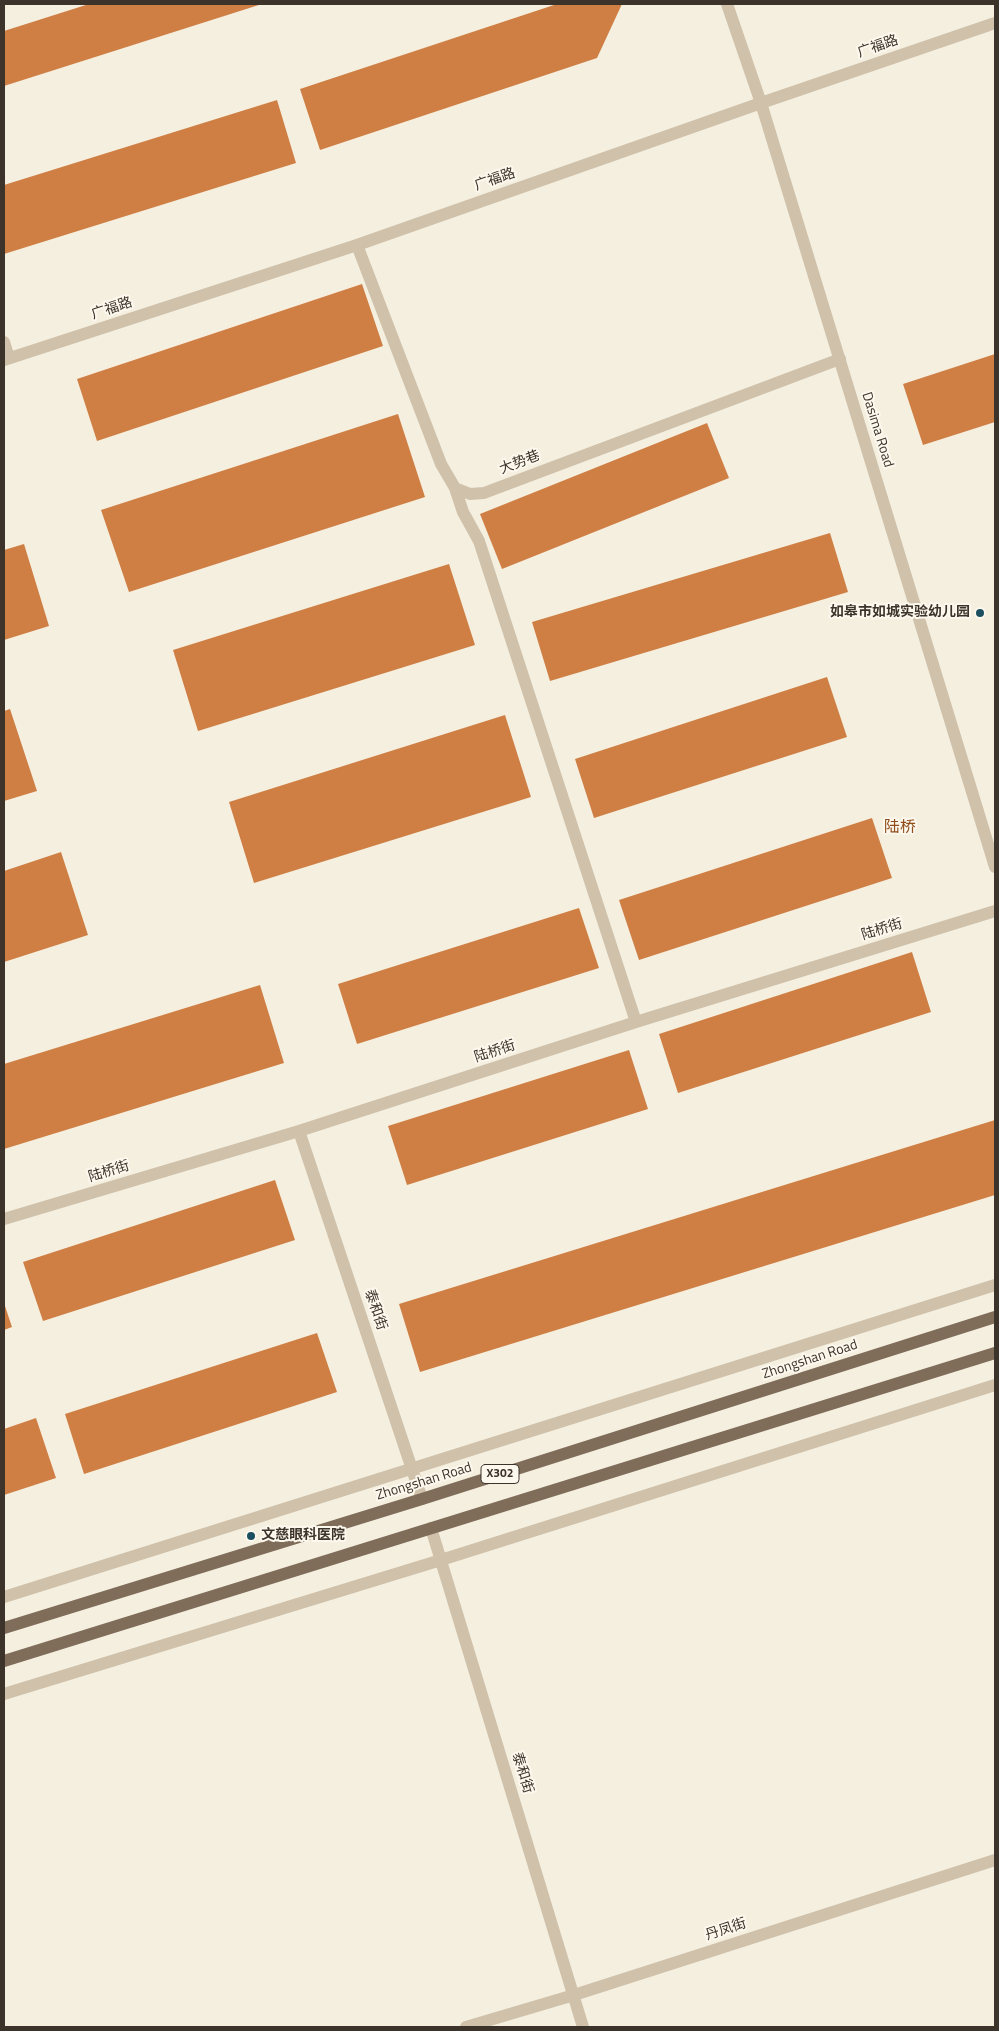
<!DOCTYPE html>
<meta charset="utf-8">
<style>
body{margin:0}
#map{position:relative;width:999px;height:2031px;overflow:hidden;background:#f5efe0;font-family:"Titillium Web",sans-serif}
canvas{display:block}
.frame{position:absolute;inset:0;border:5px solid #3c332a;pointer-events:none}
</style>
<div id="map">
<canvas width="999" height="2031"></canvas>
<div class="frame"></div>
</div>
<script>
const context = document.querySelector('canvas').getContext('2d');
context.lineJoin = 'round';
function fillPath(path, color) { context.fillStyle = color; context.fill(path, 'evenodd'); }
const toPath = rows => new Path2D(rows.map(r => 'M' + r).join(''));
function trace(path, color, width, dash) { context.strokeStyle = color; context.lineWidth = width; context.lineCap = dash ? 'butt' : 'round'; context.setLineDash(dash || []); context.stroke(path); }
function label(font, color, halo, rows, align = 'center') {
  context.font = font + ' "Titillium Web","Noto Sans SC",sans-serif'; context.lineWidth = 4; context.setLineDash([]); context.textBaseline = 'middle'; context.strokeStyle = halo; context.fillStyle = color; for (const [text, x, y, turn = 0] of rows) {
    context.save(); context.translate(x, y); context.rotate((+turn || 0) * Math.PI / 180); context.textAlign = isNaN(turn) ? turn : align; if (halo) context.strokeText(text, 0, 0); context.fillText(text, 0, 0); context.restore();
  }
}
const building = toPath([
 [89,4,262,4,4,86,4,31],
 [557,4,622,4,597,58,320,150,300,89],
 [277,100,296,163,4,254,4,185],
 [362,284,383,346,97,441,77,379],
 [995,354,995,422,923,445,903,384],
 [398,414,425,497,129,592,101,510],
 [707,423,729,478,502,569,480,514],
 [830,533,848,592,550,681,532,622],
 [24,544,49,626,4,640,4,550],
 [449,564,475,645,198,731,173,650],
 [827,677,847,737,594,818,575,759],
 [10,709,37,791,4,801,4,711],
 [505,715,531,797,254,883,229,802],
 [872,818,892,878,639,960,619,900],
 [61,852,88,935,4,962,4,871],
 [579,908,599,968,357,1044,338,984],
 [912,952,931,1012,678,1093,659,1034],
 [260,985,284,1063,4,1149,4,1064],
 [629,1050,648,1109,407,1185,388,1126],
 [995,1120,995,1195,420,1372,399,1304],
 [275,1180,295,1240,43,1321,23,1262],
 [4,1303,12,1327,4,1330],
 [317,1333,337,1392,84,1474,65,1414],
 [36,1418,56,1478,4,1495,4,1429]
]);
const minor = toPath([
 [357,245,441,464,455,488,470,494,484,493,840,359],
 [4,342,9,358],
 [455,488,463,512,479,541,636,1022],
 [299,1131,422,1499],
 [4,1219,299,1131,636,1022,995,911],
 [431,1528,583,2027],
 [4,1597,995,1285],
 [4,1694,441,1560,995,1385],
 [466,2027,574,1995,995,1860]
]);
const tertiary = toPath([
 [727,4,761,103,995,867],
 [4,360,357,245,761,103,995,23]
]);
const primary = toPath([
 [4,1628,422,1499,995,1317],
 [4,1661,995,1353]
]);
const markers = [
 [980,613,5,"#1c5061"],
 [251,1536,5,"#1c5061"]
];
const shields = [
 [500,1474,38]
];
const shieldNames = [
 ["X302",500,1474]
];
const streetNames = [
 ["广福路",878,47,-19],
 ["广福路",495,180,-19],
 ["广福路",112,309,-18],
 ["Dasima Road",877,430,73],
 ["大势巷",520,463,-21],
 ["陆桥街",882,930,-17],
 ["陆桥街",495,1052,-18],
 ["陆桥街",109,1172,-17],
 ["泰和街",375,1310,71],
 ["Zhongshan Road",810,1360,-18],
 ["Zhongshan Road",424,1482,-17],
 ["泰和街",522,1773,73],
 ["丹凤街",726,1930,-18]
];
const poiNames = [
 ["如皋市如城实验幼儿园",970,613],
 ["文慈眼科医院",261,1536,"left"]
];
const quarterNames = [
 ["陆桥",900,828]
];
fillPath(building, '#cf7f44');
trace(minor, '#cfc1aa', 12);
trace(tertiary, '#cfc1aa', 12);
trace(primary, '#7f6d5a', 12);
for (const [x, y, r, color] of markers) { const dot = new Path2D(); dot.arc(x, y, r, 0, 2 * Math.PI); context.fillStyle = color; context.fill(dot); trace(dot, '#fcf8ed', 2); }
for (const [x, y, w] of shields) { const box = new Path2D(); box.roundRect(x - w / 2, y - 9.5, w, 19, 4); context.fillStyle = '#fcf8ed'; context.fill(box); trace(box, '#3c332a', 1); }
label('bold 12px', '#3c332a', null, shieldNames);
label('14px', '#3c332a', '#fcf8ed', streetNames);
label('bold 14px', '#3c332a', '#fcf8ed', poiNames, 'right');
label('16px', '#914d1c', '#fcf8ed', quarterNames);
</script>
